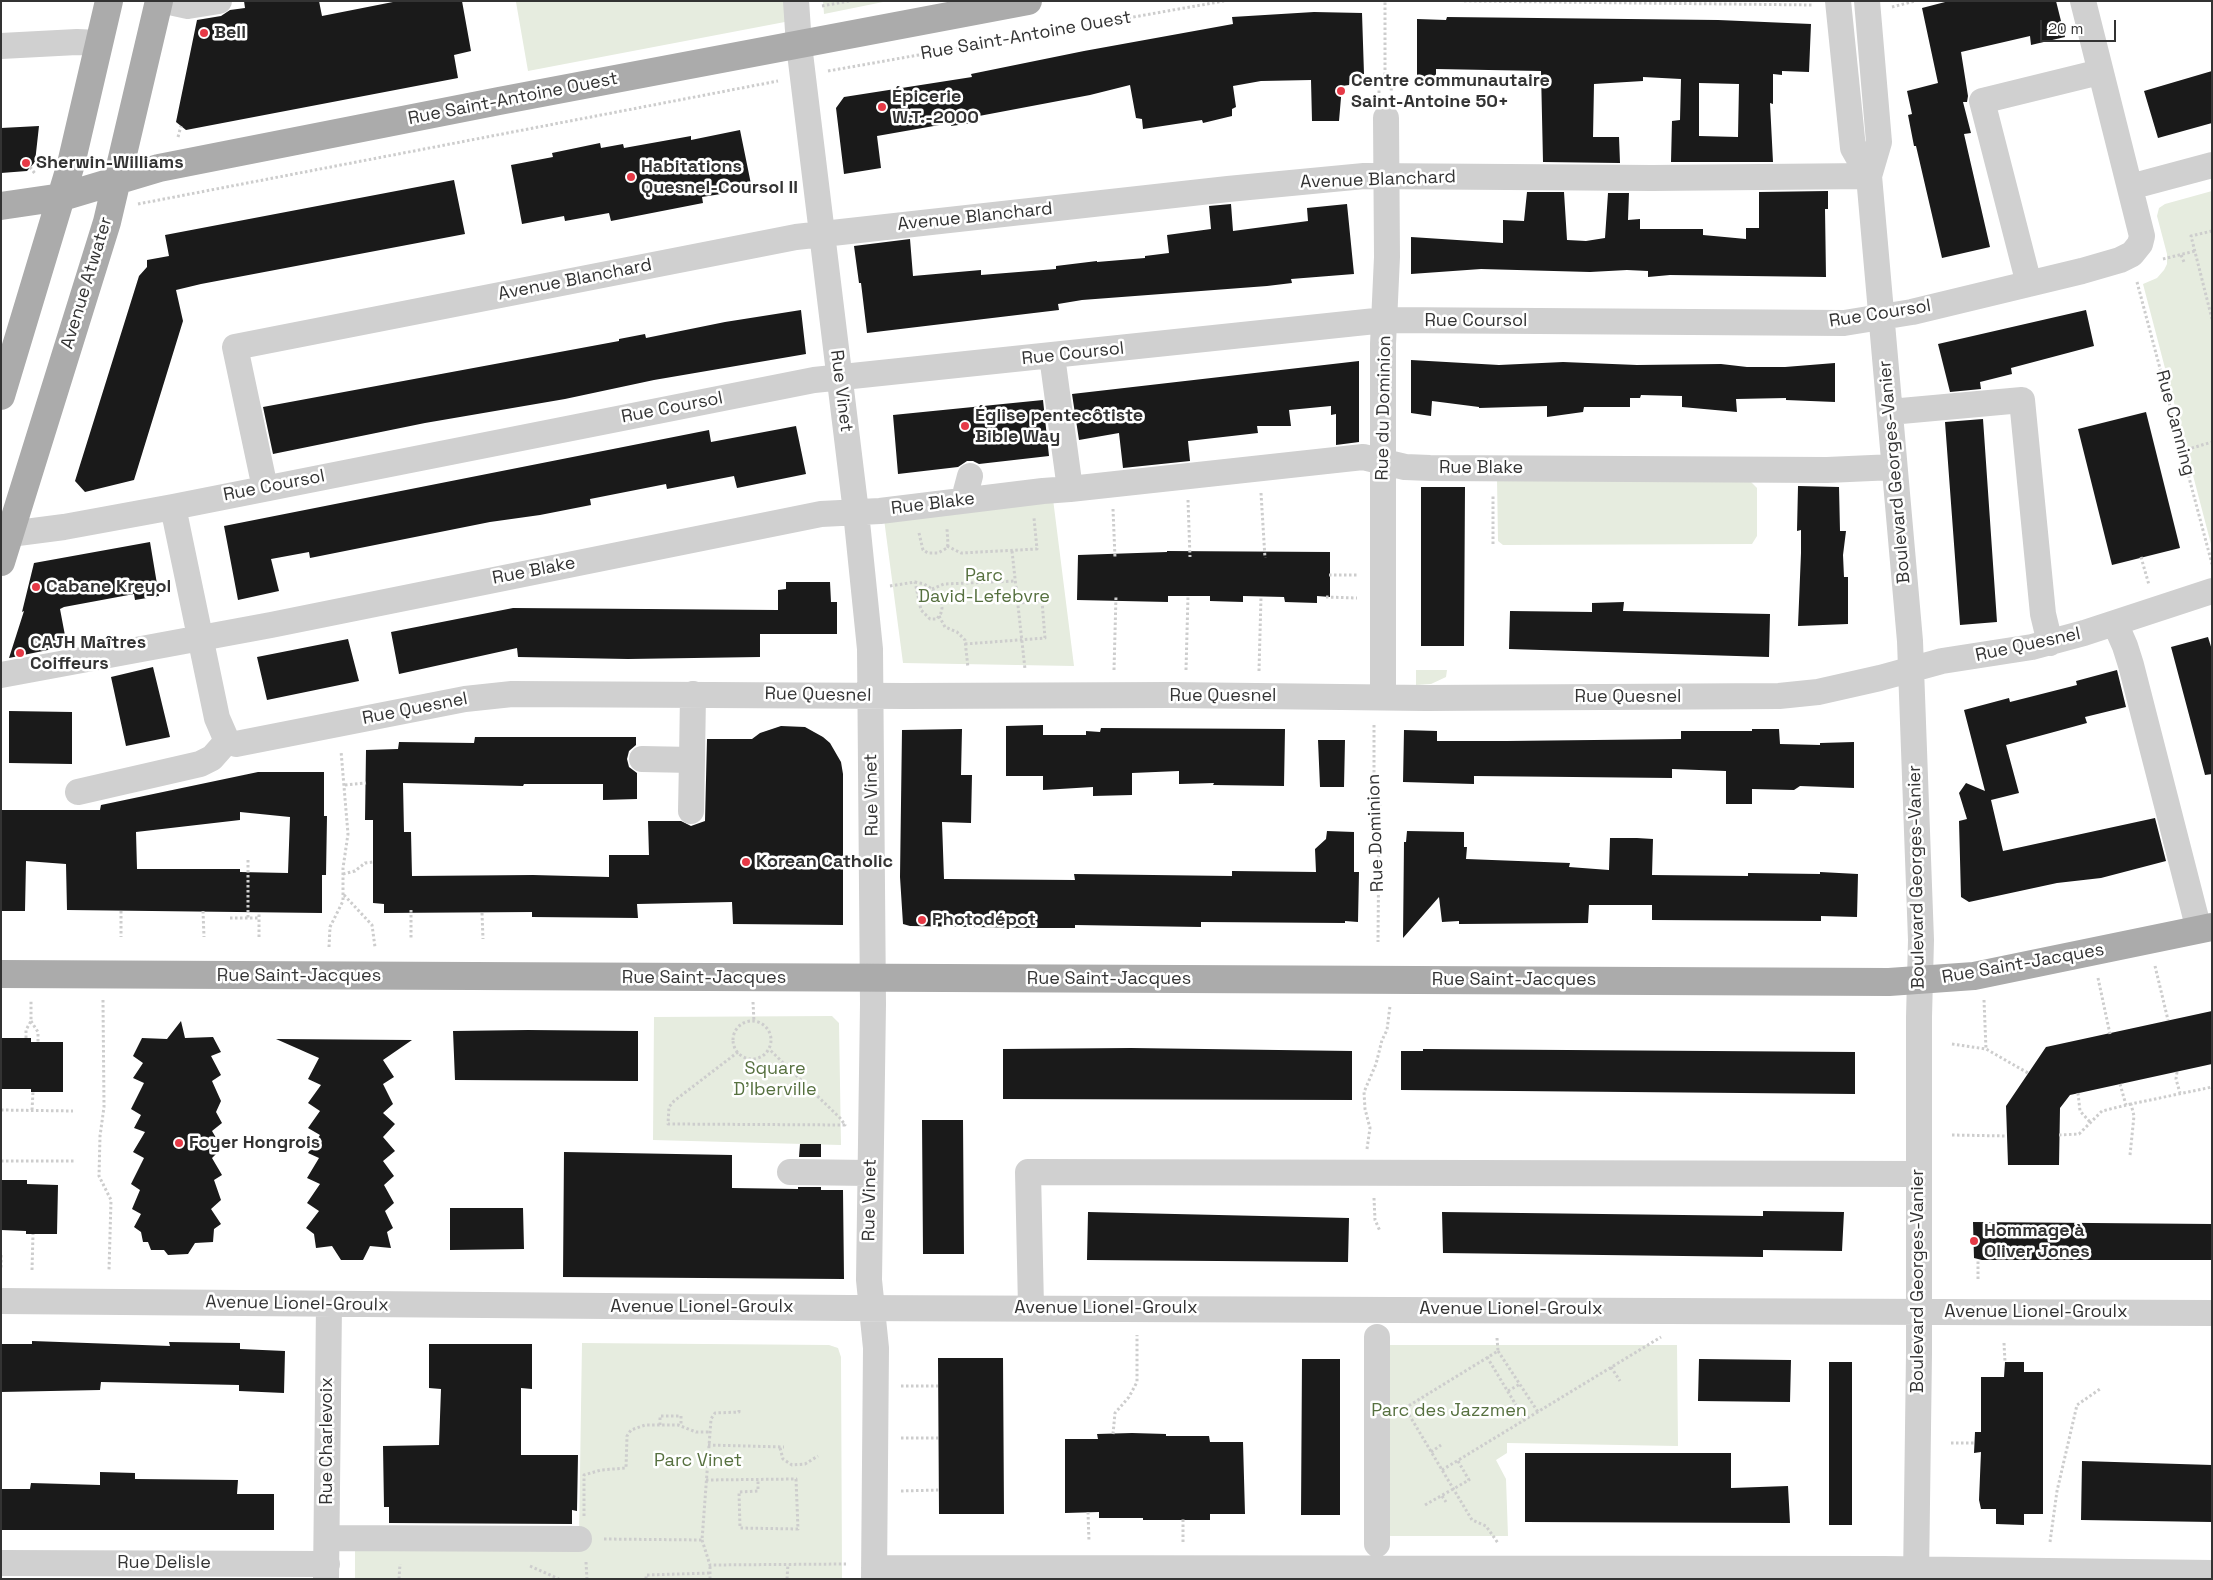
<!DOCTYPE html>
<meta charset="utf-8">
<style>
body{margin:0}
#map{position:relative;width:2213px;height:1580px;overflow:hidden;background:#fff;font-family:"Space Grotesk",sans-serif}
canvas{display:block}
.frame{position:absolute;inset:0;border:2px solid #333;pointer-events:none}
.scale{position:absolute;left:2040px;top:20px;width:76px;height:22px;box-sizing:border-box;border:2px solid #333;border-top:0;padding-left:6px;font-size:15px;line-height:18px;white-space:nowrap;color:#333;-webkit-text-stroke:4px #fff;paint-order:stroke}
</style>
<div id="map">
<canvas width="2213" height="1580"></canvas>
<div class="frame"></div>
<div class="scale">20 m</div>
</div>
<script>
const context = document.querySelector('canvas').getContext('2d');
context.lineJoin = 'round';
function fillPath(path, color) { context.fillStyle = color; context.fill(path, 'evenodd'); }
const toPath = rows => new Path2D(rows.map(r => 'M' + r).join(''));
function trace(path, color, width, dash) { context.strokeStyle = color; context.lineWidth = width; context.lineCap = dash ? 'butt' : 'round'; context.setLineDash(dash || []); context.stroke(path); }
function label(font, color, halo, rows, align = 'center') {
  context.font = font + ' "Space Grotesk",sans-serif'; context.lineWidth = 5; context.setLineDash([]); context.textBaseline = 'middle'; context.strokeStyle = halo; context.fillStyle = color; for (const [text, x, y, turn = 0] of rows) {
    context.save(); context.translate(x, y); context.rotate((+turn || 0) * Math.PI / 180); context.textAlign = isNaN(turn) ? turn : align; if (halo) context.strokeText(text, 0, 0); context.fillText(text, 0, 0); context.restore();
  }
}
const green = toPath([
 [788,1,790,21,528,71,516,2],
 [823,1,888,1,824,14],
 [2212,191,2212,548,2143,284,2157,278,2164,270,2167,264,2167,254,2157,216,2159,208,2165,204],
 [1497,479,1749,480,1757,488,1757,536,1752,544,1503,545,1498,541],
 [1053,499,1074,666,903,663,884,519],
 [1416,670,1447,670,1446,677,1431,684,1416,685],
 [832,1016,839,1023,841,1145,653,1140,654,1017],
 [582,1343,829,1345,838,1348,841,1357,842,1579,355,1579,355,1548,579,1539],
 [1384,1345,1677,1345,1678,1446,1507,1443,1507,1453,1496,1460,1506,1479,1508,1536,1381,1536]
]);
const building = toPath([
 [244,1,319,1,322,16,398,1,462,1,471,51,454,55,458,78,186,130,176,122,197,20,221,16,230,10,245,8],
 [1949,1,2056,1,2065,37,2031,45,2030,36,1961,52,1968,96,1967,102,1963,102,1971,133,1964,134,1990,247,1942,258,1916,146,1914,146,1908,115,1912,114,1907,91,1938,83,1922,8],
 [1314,12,1362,13,1364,74,1351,75,1349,85,1342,86,1339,121,1312,121,1311,80,1261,81,1233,86,1236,107,1232,109,1232,116,1203,123,1202,120,1143,129,1142,119,1136,118,1130,85,1090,95,979,116,980,122,951,126,951,123,877,136,881,168,844,174,836,108,844,97,972,77,971,74,1084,51,1233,24,1232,17],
 [1447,17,1718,20,1811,24,1809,72,1782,71,1782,75,1773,74,1773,104,1770,103,1773,162,1671,162,1672,121,1680,120,1681,79,1643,77,1643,81,1594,84,1593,137,1619,137,1620,163,1543,162,1541,71,1436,69,1436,79,1417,78,1417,19,1446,20],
 [1699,83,1739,84,1738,137,1699,136],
 [2212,71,2212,123,2158,138,2144,91],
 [39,126,35,162,27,171,1,173,1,128],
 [740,130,752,189,702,197,703,203,611,221,609,213,565,221,564,216,522,224,511,165,553,157,552,153,600,143,601,148,623,144,624,148,691,136,691,140],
 [454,180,465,234,201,284,176,290,183,321,134,480,85,492,75,481,139,276,147,267,147,260,169,256,165,235],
 [1828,191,1828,209,1825,209,1826,277,1670,275,1648,277,1648,271,1627,270,1590,272,1481,269,1411,274,1411,237,1503,243,1503,220,1524,221,1527,192,1564,192,1567,240,1586,241,1605,238,1608,193,1629,193,1628,220,1640,219,1640,229,1703,229,1703,235,1746,239,1746,228,1759,228,1759,192],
 [1231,204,1233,231,1308,221,1307,208,1347,204,1354,274,1291,279,1292,283,1267,286,1082,300,1058,304,1059,310,867,333,861,283,859,283,854,246,910,239,913,276,981,270,981,275,1056,269,1056,266,1097,261,1097,262,1145,258,1145,256,1169,253,1167,235,1211,229,1209,206],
 [801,310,806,354,654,380,565,399,425,423,273,454,263,407,619,341,619,339,645,334,646,338,725,322],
 [2086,310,2094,346,2011,368,2012,374,1980,382,1981,389,1950,392,1938,344],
 [1411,360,1499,365,1563,362,1637,365,1721,364,1747,367,1785,367,1835,363,1835,402,1786,400,1786,398,1736,399,1737,412,1682,407,1682,396,1641,395,1640,398,1630,398,1630,407,1584,407,1583,412,1547,417,1547,406,1479,408,1479,407,1432,401,1431,416,1411,413],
 [1359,361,1359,442,1336,445,1336,414,1331,415,1331,406,1289,410,1291,426,1257,426,1258,433,1188,441,1190,461,1123,468,1119,433,1079,440,1072,394],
 [1043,400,1049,456,979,464,973,461,967,461,958,467,898,474,893,415],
 [2146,412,2180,548,2112,565,2078,429],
 [1983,419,1997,622,1960,625,1945,422],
 [796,426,806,474,737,488,734,476,667,489,666,484,590,499,591,505,540,515,490,522,310,558,309,552,271,559,279,591,238,600,224,526,709,430,711,442],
 [1798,486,1839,487,1840,531,1846,531,1843,555,1844,577,1848,577,1848,624,1798,626,1801,553,1801,530,1797,531],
 [1421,487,1465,487,1464,646,1421,646],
 [150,542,159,596,135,600,134,594,64,607,60,609,67,646,9,658,24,611,22,612,34,563],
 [1167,551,1330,552,1330,597,1317,596,1317,603,1285,602,1284,597,1243,596,1243,602,1210,601,1210,596,1168,596,1168,602,1077,600,1078,555,1167,552],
 [786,582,830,582,831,602,837,602,837,634,760,634,760,657,628,659,518,657,517,648,399,674,391,632,513,608,778,610,778,590,786,589],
 [1624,602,1623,611,1770,614,1769,657,1509,649,1510,611,1592,612,1592,603],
 [2208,637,2212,650,2212,774,2205,775,2171,647],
 [348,639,359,681,267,700,257,657],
 [153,667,170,737,126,746,111,677],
 [2117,670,2126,707,2085,717,2087,723,2006,745,2019,793,1991,800,2003,851,2155,818,2166,861,2101,878,2057,883,1969,902,1961,897,1959,821,1967,819,1959,793,1966,783,1985,791,1964,710,2009,698,2010,702,2077,685,2076,681],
 [9,711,72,712,72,764,9,763],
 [1043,725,1043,735,1086,735,1086,731,1100,732,1101,728,1285,729,1284,786,1213,785,1214,783,1179,784,1179,771,1132,773,1132,795,1093,796,1093,787,1043,790,1043,776,1006,776,1006,726],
 [781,726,805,727,823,737,830,743,841,762,843,774,843,925,733,924,732,902,637,904,638,918,532,917,532,912,384,913,384,904,373,903,373,820,365,820,366,750,398,749,399,742,474,743,475,737,636,737,636,745,629,751,627,759,629,767,637,773,637,799,603,800,603,784,524,784,523,786,403,783,404,832,411,832,412,876,533,875,609,877,609,855,649,855,648,821,681,821,691,826,705,821,707,739,752,739,760,733],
 [962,729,961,775,972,775,971,823,942,822,944,879,1075,880,1074,874,1232,876,1232,871,1316,872,1315,849,1326,839,1327,831,1354,832,1354,872,1359,872,1358,922,1345,921,1345,923,1201,922,1201,927,1075,925,1075,928,1034,928,910,926,903,924,900,877,902,730],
 [1752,729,1779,729,1780,744,1820,745,1820,743,1854,742,1854,788,1800,786,1794,790,1752,789,1752,804,1726,804,1726,771,1672,769,1672,778,1474,776,1474,784,1403,782,1404,730,1437,731,1437,741,1507,741,1681,739,1681,731,1752,731],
 [1318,740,1345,740,1344,787,1320,787],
 [258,772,324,772,324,816,327,816,326,875,322,875,322,913,67,910,66,864,26,861,25,911,1,911,1,810,100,810,101,805],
 [240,812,290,817,288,873,240,872,240,869,137,869,136,832,240,820],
 [1407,831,1464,832,1464,847,1467,847,1466,859,1570,863,1569,867,1609,870,1610,838,1637,838,1653,839,1652,875,1748,876,1748,873,1820,874,1820,872,1858,874,1857,917,1821,916,1821,921,1652,920,1652,905,1589,905,1588,923,1459,924,1459,921,1442,922,1439,897,1403,938,1404,842,1406,842],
 [2212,1011,2212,1064,2070,1095,2060,1108,2059,1165,2008,1165,2006,1106,2046,1047],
 [181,1021,185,1038,213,1037,221,1052,211,1056,221,1075,212,1081,221,1101,216,1112,222,1123,212,1131,222,1148,212,1158,222,1175,214,1180,221,1200,211,1209,221,1224,214,1229,213,1242,195,1243,188,1254,168,1255,164,1250,151,1250,148,1242,143,1242,141,1232,134,1227,141,1214,132,1209,140,1190,131,1184,144,1158,133,1152,145,1132,134,1128,141,1115,131,1109,144,1083,133,1078,143,1063,133,1056,142,1038,167,1039],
 [528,1030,638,1031,638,1081,455,1080,453,1031],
 [1,1038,31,1038,31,1042,63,1042,63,1092,31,1092,31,1089,1,1089],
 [276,1039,412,1040,383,1060,394,1077,383,1084,393,1104,383,1113,395,1124,383,1137,395,1151,383,1161,394,1176,384,1185,394,1203,385,1211,393,1228,387,1232,391,1248,370,1246,363,1260,341,1260,332,1246,316,1248,314,1234,306,1228,319,1211,307,1203,320,1184,307,1178,319,1158,308,1153,320,1135,308,1128,320,1111,308,1103,321,1085,308,1079,319,1058],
 [1131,1048,1352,1051,1352,1100,1003,1099,1003,1049],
 [1423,1049,1855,1052,1855,1094,1401,1090,1401,1051,1423,1051],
 [922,1120,963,1120,964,1254,923,1254],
 [800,1144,821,1144,821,1157,799,1157],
 [564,1152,732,1155,732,1188,798,1189,798,1187,821,1187,821,1190,843,1190,844,1279,563,1277],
 [1,1180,27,1180,27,1184,58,1185,57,1234,26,1234,26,1231,1,1230],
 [450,1208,523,1208,524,1249,450,1250],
 [1763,1211,1844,1212,1842,1251,1763,1250,1763,1257,1443,1253,1442,1212,1763,1216],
 [1088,1212,1349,1218,1348,1262,1087,1260],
 [1973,1222,2212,1224,2212,1260,1982,1260,1974,1258],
 [32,1341,170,1346,169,1342,240,1343,240,1349,285,1351,284,1393,239,1391,239,1385,101,1382,100,1390,1,1392,1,1344,32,1344],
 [429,1344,532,1344,532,1389,521,1388,521,1455,578,1455,577,1511,572,1510,572,1524,389,1523,389,1507,384,1507,383,1446,439,1445,441,1389,429,1388],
 [938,1358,1003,1358,1004,1514,939,1514],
 [1302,1359,1340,1359,1340,1515,1301,1515],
 [1699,1359,1791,1360,1790,1402,1698,1401],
 [1829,1362,1852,1362,1852,1525,1829,1525],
 [2005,1362,2024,1362,2024,1372,2043,1372,2043,1514,2024,1514,2024,1525,1996,1524,1996,1509,1981,1509,1979,1500,1981,1452,1974,1453,1975,1432,1981,1432,1981,1377,2004,1377],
 [1132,1433,1166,1434,1166,1436,1209,1436,1210,1442,1243,1442,1245,1514,1210,1514,1210,1520,1143,1520,1143,1518,1099,1518,1099,1512,1065,1513,1065,1439,1098,1439,1097,1434],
 [1525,1453,1731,1453,1731,1488,1788,1486,1790,1523,1525,1522],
 [2082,1461,2212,1465,2212,1522,2081,1520],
 [100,1472,135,1473,135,1479,238,1480,237,1494,274,1494,274,1530,1,1530,1,1489,30,1489,31,1483,100,1485]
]);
const path = toPath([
 [1464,1,1814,5],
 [822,6,849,1],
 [1892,7,1915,1],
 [828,71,1224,1],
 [1379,80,1391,80,1392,112,1379,111,1379,80],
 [1385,80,1385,1],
 [178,137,181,126],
 [30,167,36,175],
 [138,204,778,81],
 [2212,231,2191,236,2212,319],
 [2181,255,2184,262],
 [2163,259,2195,251],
 [2137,282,2212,564],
 [2182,451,2212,442],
 [1261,493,1265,558],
 [1188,500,1190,557],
 [1113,509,1115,558],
 [919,533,923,550,928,553,938,553,947,548,948,544,947,529],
 [1493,544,1493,494],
 [947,546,961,553,1037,549,1034,518],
 [1012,551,1025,669],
 [2141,557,2149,585],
 [1329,575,1359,575],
 [890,586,915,582,924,584,932,589,939,597,942,608,941,613,937,619,930,619,921,610,915,582],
 [932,589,944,584,1016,581],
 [1326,597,1357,598],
 [939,616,945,627,957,632,965,640,968,668],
 [965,644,1045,638,1042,601,1019,603],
 [1114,670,1116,596],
 [1186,670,1188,596],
 [1259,671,1261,597],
 [1374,725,1374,825,1379,825,1378,942],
 [345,785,366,783],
 [1374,804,1384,804],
 [248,860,248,918],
 [343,874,355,871,365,863,373,862],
 [344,895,372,925,375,947],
 [411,910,411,939],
 [121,911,121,937],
 [203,911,204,937],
 [482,913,483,939],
 [230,918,259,918],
 [259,937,259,912],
 [329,947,330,927,343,901,343,868,348,834,341,751],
 [2155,966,2168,1020],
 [2098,978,2110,1034],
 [103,1000,104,1107,100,1136,99,1176,111,1200,109,1270],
 [1984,1000,1986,1049],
 [753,1002,754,1022],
 [31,1021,38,1032,38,1042],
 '733 1040a19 19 0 1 1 38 0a19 19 0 1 1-38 0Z',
 [26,1038,26,1030,31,1021,31,1000],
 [1952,1044,1986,1049,2028,1073],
 [738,1052,674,1101,669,1107,668,1124,845,1125,840,1118,769,1049],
 [2177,1072,2176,1079,2180,1093],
 [2120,1084,2126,1105],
 [2078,1093,2080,1111,2090,1122],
 [1,1110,73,1111],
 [32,1110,33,1092],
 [1952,1135,2007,1136],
 [2059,1135,2079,1134,2102,1111,2131,1104],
 [1367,1149,1370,1128,1365,1109,1364,1092,1376,1064,1382,1040,1387,1030,1390,1006],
 [2130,1155,2134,1116,2131,1104,2212,1087],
 [1,1161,74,1161],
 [1374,1198,1375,1220,1380,1231],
 [1,1255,1,1269],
 [32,1270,33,1234],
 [1978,1279,1978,1259],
 [1497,1338,1498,1351,1405,1408,1472,1520,1486,1526,1498,1543],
 [2004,1343,2005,1362],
 [1498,1351,1538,1412],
 [1487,1357,1525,1420],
 [1611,1367,1620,1381],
 [901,1386,938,1386],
 [1508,1391,1520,1384],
 [660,1425,660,1416,681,1416,681,1426],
 [1113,1434,1115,1413,1129,1397,1137,1382,1137,1335],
 [901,1438,938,1438],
 [1951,1443,1975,1443],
 [708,1445,784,1447],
 [780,1448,783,1459,792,1465,805,1464,818,1456],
 [1431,1452,1441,1445],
 [1442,1470,1661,1337],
 [706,1480,796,1479,798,1529,740,1528,739,1492,758,1491,758,1479],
 [901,1491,939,1490],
 [1442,1496,1446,1502],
 [1425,1505,1469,1480,1458,1461],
 [1088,1512,1089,1541],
 [584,1516,584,1475,601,1470,626,1468,627,1436,631,1430,645,1425,678,1425,696,1432,710,1432],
 [604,1539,702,1540,711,1419,715,1413,739,1412,739,1409],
 [702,1540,710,1565,846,1564],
 [1183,1542,1183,1519],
 [2050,1542,2057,1491,2077,1405,2100,1389],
 [586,1562,587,1579],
 [530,1566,559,1579],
 [399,1579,400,1564],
 [646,1579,646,1575,710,1573],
 [710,1579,710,1565],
 [787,1579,788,1564]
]);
const minor = toPath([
 [165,1,188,6,219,1],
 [796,1,799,45,856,512,870,649,873,1004,869,1280,876,1348,874,1579],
 [1838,1,1853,148,1869,176],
 [1867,1,1879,142,1869,176,1910,641,1921,940,1919,1017,1919,1353,1916,1579],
 [1,46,77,42,99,43],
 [2130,187,2212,165],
 [2029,284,1982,101,2100,72],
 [1052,356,1070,489,1363,457,1405,467,1430,468,1827,470,1894,467],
 [1890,412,2022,400,2043,614,2050,643],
 [265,488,235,347,796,237,1228,189,1364,176,1652,178,1869,176],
 [967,500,966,491,970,476],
 [173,507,217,718,227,741,236,744,465,699,512,694,906,696,1171,695,1426,698,1779,696,1818,692,1880,678,1942,661,2032,647,2084,633,2212,591],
 [10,534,64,527,173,507,814,380,1385,320,1844,323,1912,312,2082,271,2120,260,2132,254,2140,244,2142,236,2083,1],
 [2115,623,2125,646,2131,665,2199,930],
 [1,675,271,625,821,514,880,511,1043,491,1070,489],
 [1383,697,1383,344,1387,257,1386,118],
 [642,759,692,760,693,694],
 [78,792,200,764,212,758,227,741],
 [691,811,692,760],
 [790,1172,870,1173],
 [1,1301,849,1308,2212,1313],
 [1031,1307,1028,1172,1918,1174],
 [327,1538,579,1539],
 [1377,1544,1377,1337],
 [1,1563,327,1564],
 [874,1568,1883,1569,2212,1573],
 [326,1579,329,1304]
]);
const major = toPath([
 [1,206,62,197,159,168,499,101,1028,1],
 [1,396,71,164,109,1],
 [1,562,107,222,159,1],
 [1,974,1889,982,1974,976,2212,927]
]);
const markers = [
 [204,33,5,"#e63946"],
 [1341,91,5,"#e63946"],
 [882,107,5,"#e63946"],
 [26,163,5,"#e63946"],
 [631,177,5,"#e63946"],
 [965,426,5,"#e63946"],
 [36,587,5,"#e63946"],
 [20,653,5,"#e63946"],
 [746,862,5,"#e63946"],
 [922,920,5,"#e63946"],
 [179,1143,5,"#e63946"],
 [1974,1241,5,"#e63946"]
];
const poiNames = [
 ["Bell",214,33],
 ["Centre communautaire",1351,81],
 ["Saint-Antoine 50+",1351,102],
 ["Épicerie",892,97],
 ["W.T.-2000",892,118],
 ["Sherwin-Williams",36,163],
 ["Habitations",641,167],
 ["Quesnel-Coursol II",641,188],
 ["Église pentecôtiste",975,416],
 ["Bible Way",975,437],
 ["Cabane Kreyol",46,587],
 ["CAJH Maîtres",30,643],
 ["Coiffeurs",30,664],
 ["Korean Catholic",756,862],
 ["Photodépot",932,920],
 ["Foyer Hongrois",189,1143],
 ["Hommage à",1984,1231],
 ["Oliver Jones",1984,1252]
];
const streetNames = [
 ["Rue Saint-Antoine Ouest",1026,36,-10],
 ["Rue Saint-Antoine Ouest",513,99,-11],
 ["Avenue Blanchard",1378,180,-2],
 ["Avenue Blanchard",975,217,-6],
 ["Avenue Blanchard",575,280,-11],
 ["Avenue Atwater",87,283,-73],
 ["Rue Coursol",1880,314,-9],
 ["Rue Coursol",1476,321],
 ["Rue Coursol",1073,354,-6],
 ["Rue Vinet",841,391,83],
 ["Rue Coursol",672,408,-11],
 ["Rue du Dominion",1384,408,-89],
 ["Rue Canning",2175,423,75],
 ["Rue Blake",1481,468],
 ["Boulevard Georges-Vanier",1895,472,-95],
 ["Rue Coursol",274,486,-11],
 ["Rue Blake",933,504,-7],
 ["Rue Blake",534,571,-11],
 ["Rue Quesnel",2028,645,-12],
 ["Rue Quesnel",818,695,1],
 ["Rue Quesnel",1223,696],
 ["Rue Quesnel",1628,697],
 ["Rue Quesnel",415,709,-11],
 ["Rue Vinet",872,795,-91],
 ["Rue Dominion",1376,833,-92],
 ["Boulevard Georges-Vanier",1917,877,-91],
 ["Rue Saint-Jacques",2023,964,-10],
 ["Rue Saint-Jacques",299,976],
 ["Rue Saint-Jacques",704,978],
 ["Rue Saint-Jacques",1109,979],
 ["Rue Saint-Jacques",1514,980],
 ["Rue Vinet",870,1200,-89],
 ["Boulevard Georges-Vanier",1918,1281,-90],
 ["Avenue Lionel-Groulx",297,1304,1],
 ["Avenue Lionel-Groulx",702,1307],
 ["Avenue Lionel-Groulx",1106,1308],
 ["Avenue Lionel-Groulx",1511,1309],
 ["Avenue Lionel-Groulx",2036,1312],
 ["Rue Charlevoix",327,1441,-90],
 ["Rue Delisle",164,1563]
];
const parkNames = [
 ["Parc",984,576],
 ["David-Lefebvre",984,597],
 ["Square",775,1069],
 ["D'Iberville",775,1090],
 ["Parc des Jazzmen",1449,1411],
 ["Parc Vinet",698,1461]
];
fillPath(green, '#e6ecdf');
fillPath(building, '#1a1a1a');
trace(path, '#cdcdcd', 3, [2.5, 2.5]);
trace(minor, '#d0d0d0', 26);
trace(major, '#ababab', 28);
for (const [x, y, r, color] of markers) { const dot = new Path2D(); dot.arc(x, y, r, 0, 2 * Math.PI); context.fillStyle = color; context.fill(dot); trace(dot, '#fff', 2); }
label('bold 18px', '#333', '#fff', poiNames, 'left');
label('18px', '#333', '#fff', streetNames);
label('18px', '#56703f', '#fff', parkNames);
</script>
